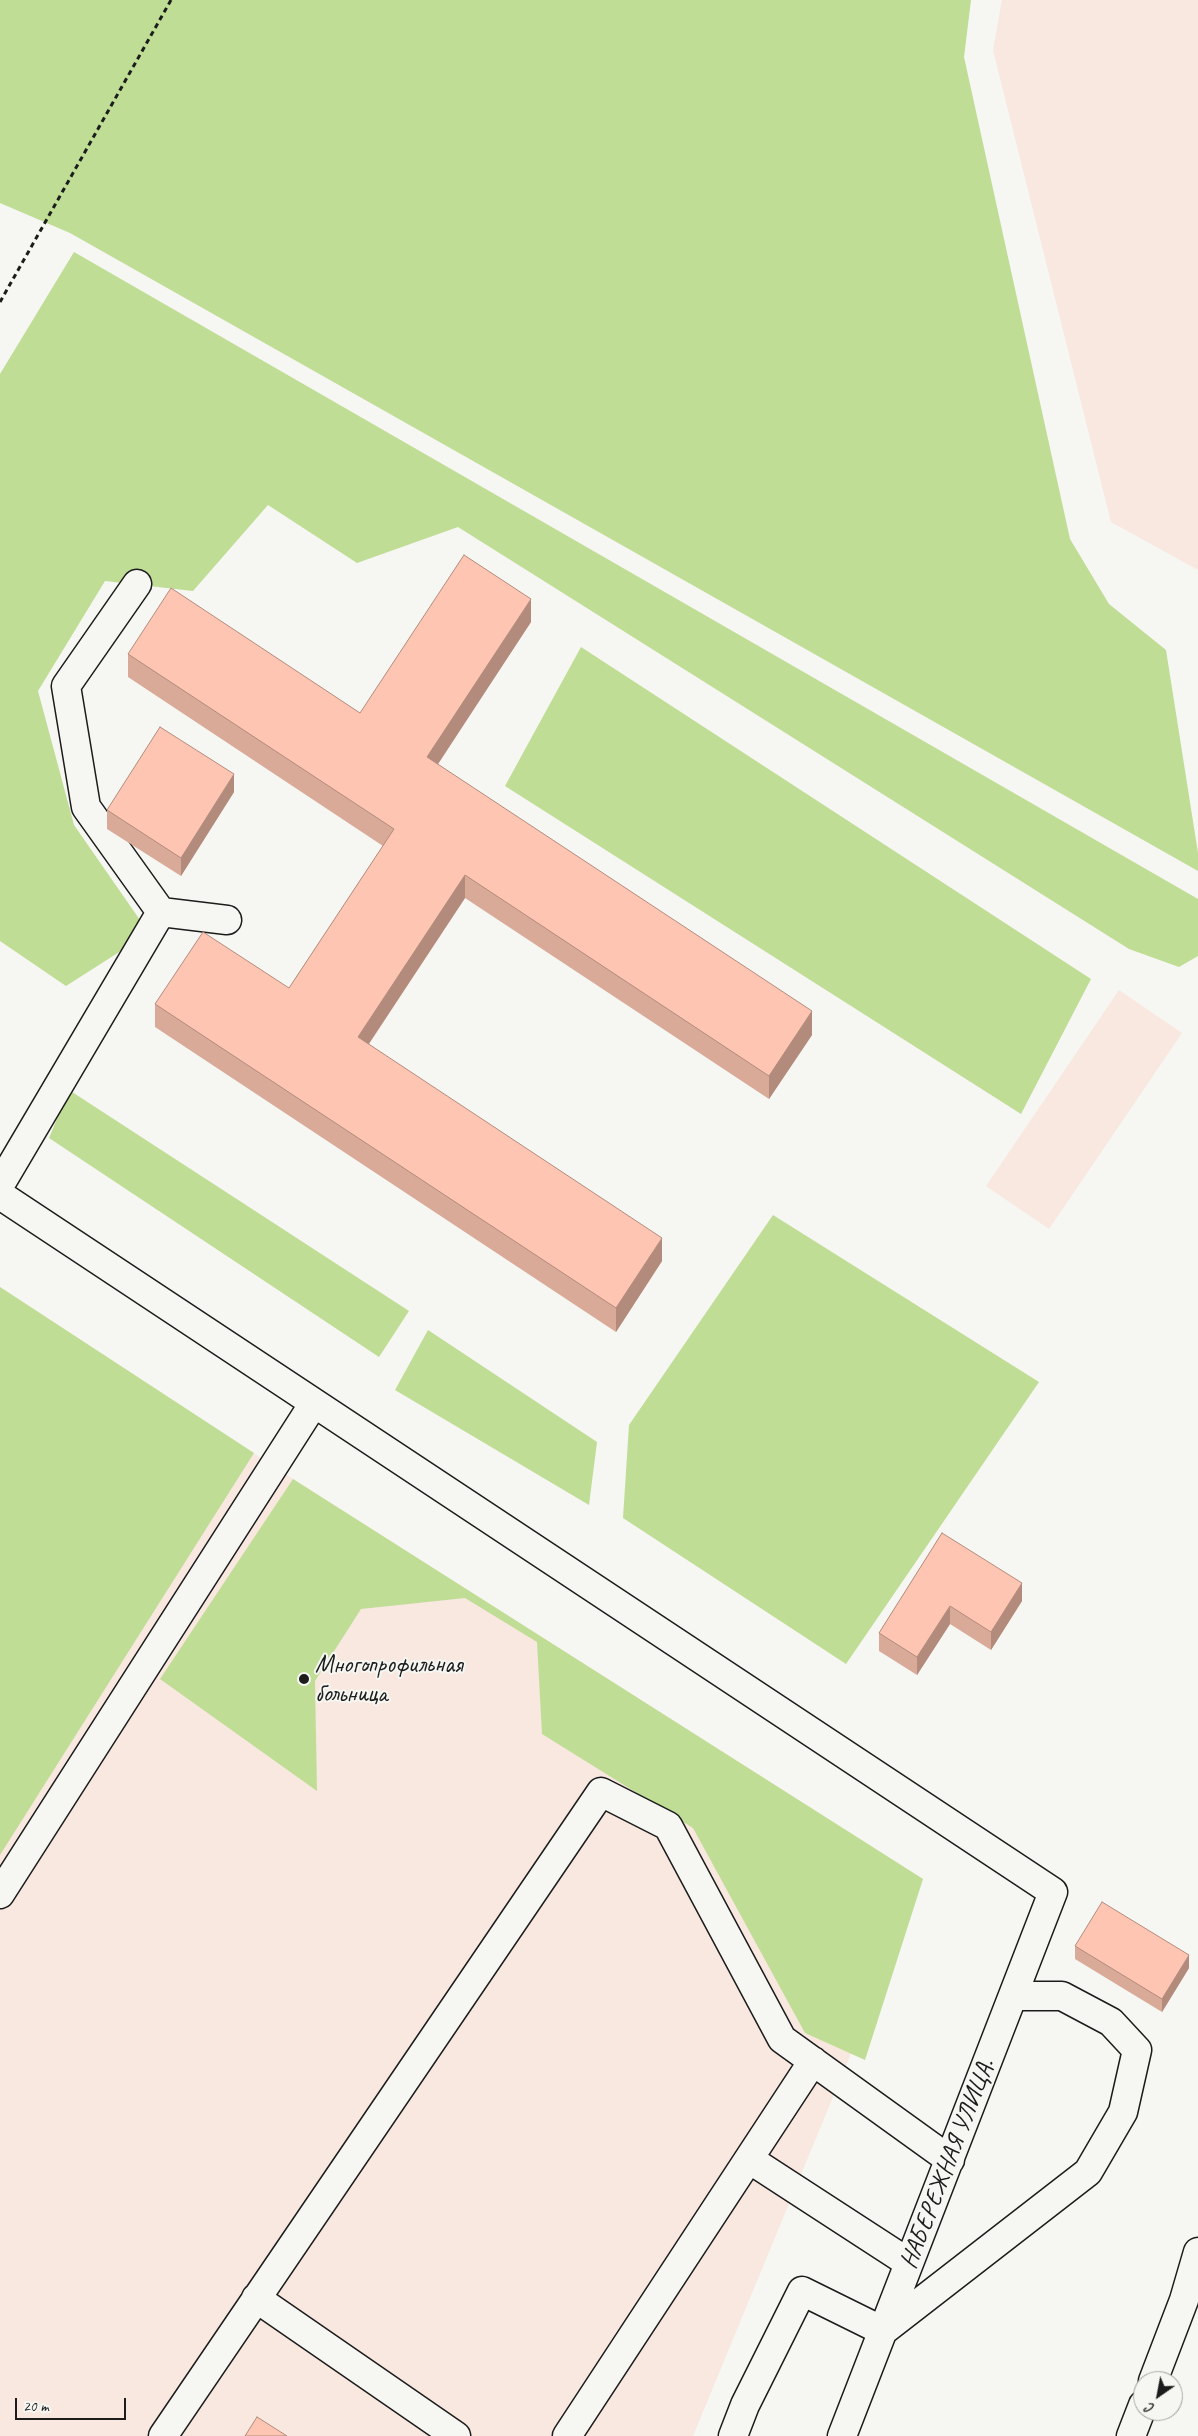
<!DOCTYPE html>
<meta charset="utf-8">
<style>
body{margin:0}
#map{position:relative;width:1198px;height:2436px;overflow:hidden;background:#f6f6f2;font-family:Caveat,sans-serif}
canvas{display:block}
.north{position:absolute;left:1133px;top:2371px;width:50px;height:50px;box-sizing:border-box;background:#f6f6f2;border:1px solid #9f9f9c;border-radius:50%;rotate:213deg;font-size:14px;font-weight:700;line-height:20px;text-align:center;color:#1c1c1c}
.north::after{content:'';display:block;margin:auto;width:18px;height:22px;background:#1c1c1c;clip-path:polygon(50% 0,100% 100%,50% 72%,0 100%)}
.scale{position:absolute;left:15px;top:2398px;width:111px;height:22px;box-sizing:border-box;border:2px solid #1c1c1c;border-top:0;padding-left:6px;font-size:15px;line-height:18px;white-space:nowrap;color:#1c1c1c;-webkit-text-stroke:4px #f6f6f2;paint-order:stroke}
</style>
<div id="map">
<canvas width="1198" height="2436"></canvas>
<div class="north">С</div>
<div class="scale">20 m</div>
</div>
<script>
const context = document.querySelector('canvas').getContext('2d');
context.lineJoin = 'round';
function fillPath(path, color) { context.fillStyle = color; context.fill(path, 'evenodd'); }
const toPath = rows => new Path2D(rows.map(r => 'M' + r).join(''));
function trace(path, color, width, dash) { context.strokeStyle = color; context.lineWidth = width; context.lineCap = dash ? 'butt' : 'round'; context.setLineDash(dash || []); context.stroke(path); }
function label(font, color, halo, rows, align = 'center') {
  context.font = font + ' Caveat,sans-serif'; context.lineWidth = 4; context.setLineDash([]); context.textBaseline = 'middle'; context.strokeStyle = halo; context.fillStyle = color; for (const [text, x, y, turn = 0] of rows) {
    context.save(); context.translate(x, y); context.rotate((+turn || 0) * Math.PI / 180); context.textAlign = isNaN(turn) ? turn : align; if (halo) context.strokeText(text, 0, 0); context.fillText(text, 0, 0); context.restore();
  }
}
const built = toPath([
 [1002,0,1198,0,1198,570,1111,522,993,50],
 [1119,990,1182,1033,1049,1229,986,1186],
 [0,1287,293,1479,923,1879,693,2436,0,2436]
]);
const green = toPath([
 [0,0,971,0,964,57,1070,539,1109,604,1166,650,1198,853,1198,871,70,233,0,203],
 [74,252,1198,899,1198,956,1179,967,1129,949,458,527,357,563,268,505,193,591,105,581,38,691,74,825,149,933,66,986,0,941,0,374],
 [581,647,1091,979,1021,1114,505,786],
 [69,1090,409,1311,379,1357,49,1138],
 [773,1215,1039,1382,846,1664,623,1518,629,1425],
 [0,1287,254,1453,0,1855],
 [428,1330,597,1442,589,1505,395,1390],
 [293,1479,923,1879,865,2060,805,2033,693,1828,542,1734,537,1642,465,1598,361,1609,315,1681,317,1791,160,1679]
]);
const path = toPath([
 [0,302,171,0]
]);
const minor = toPath([
 [161,912,227,920],
 [0,1185,161,912,86,807,66,686,137,584],
 [0,1195,1053,1892,842,2436],
 [0,1894,314,1403],
 [749,2159,909,2263],
 [256,2298,456,2436],
 [1153,2381,1184,2300,1198,2252],
 [163,2436,601,1792,668,1826,782,2039,950,2160],
 [567,2436,813,2061],
 [733,2436,745,2405,802,2291,883,2331,1088,2172,1123,2112,1137,2050,1111,2022,1062,1996,1014,1996],
 [1131,2436,1143,2405]
]);
const wall = toPath([
 [531,622,437,764,812,1035,769,1099,465,898,369,1044,662,1261,616,1332,155,1027,155,1004,289,988,383,846,128,677,128,654,360,713],
 [234,792,181,876,107,829,107,810],
 [942,1533,1022,1601,991,1650,950,1624,917,1675,879,1651,879,1633],
 [1075,1946,1189,1968,1162,2012,1075,1959]
]);
const shadedWall = toPath([
 [531,599,531,622,427,781,427,757],
 [234,774,234,792,181,876,181,858],
 [465,875,465,898,358,1060,358,1037],
 [812,1011,812,1035,769,1099,769,1076],
 [662,1238,662,1261,616,1332,616,1308],
 [1022,1583,1022,1601,991,1650,991,1632],
 [950,1606,950,1624,917,1675,917,1657],
 [1189,1955,1189,1968,1162,2012,1162,1999]
]);
const building = toPath([
 [464,555,531,599,427,757,812,1011,769,1076,465,875,358,1037,662,1238,616,1308,155,1004,203,932,289,988,394,829,128,654,171,588,360,713,464,555],
 [160,727,234,774,181,858,107,810,160,727],
 [942,1533,1022,1583,991,1632,950,1606,917,1657,879,1633,942,1533],
 [1102,1902,1189,1955,1162,1999,1075,1946,1102,1902],
 [257,2417,287,2436,245,2436,257,2417]
]);
const markers = [
 [304,1679,6,"#1c1c1c"]
];
const poiNames = [
 ["Многопрофильная",315,1665],
 ["больница",315,1694]
];
const streetNames = [
 ["НАБЕРЕЖНАЯ УЛИЦА.",948,2164,-69]
];
fillPath(built, '#f8e8df');
fillPath(green, '#bfdd95');
trace(minor, '#1c1c1c', 31);
trace(path, '#1c1c1c', 3, [5, 4]);
trace(minor, '#f6f6f2', 28);
fillPath(wall, '#daaa99');
fillPath(shadedWall, '#b28b7d');
fillPath(building, '#fec6b2');
trace(building, '#b28b7d', 1);
for (const [x, y, r, color] of markers) { const dot = new Path2D(); dot.arc(x, y, r, 0, 2 * Math.PI); context.fillStyle = color; context.fill(dot); trace(dot, '#f6f6f2', 2); }
label('25px', '#1c1c1c', '#f6f6f2', poiNames, 'left');
label('25px', '#1c1c1c', '#f6f6f2', streetNames);
</script>
